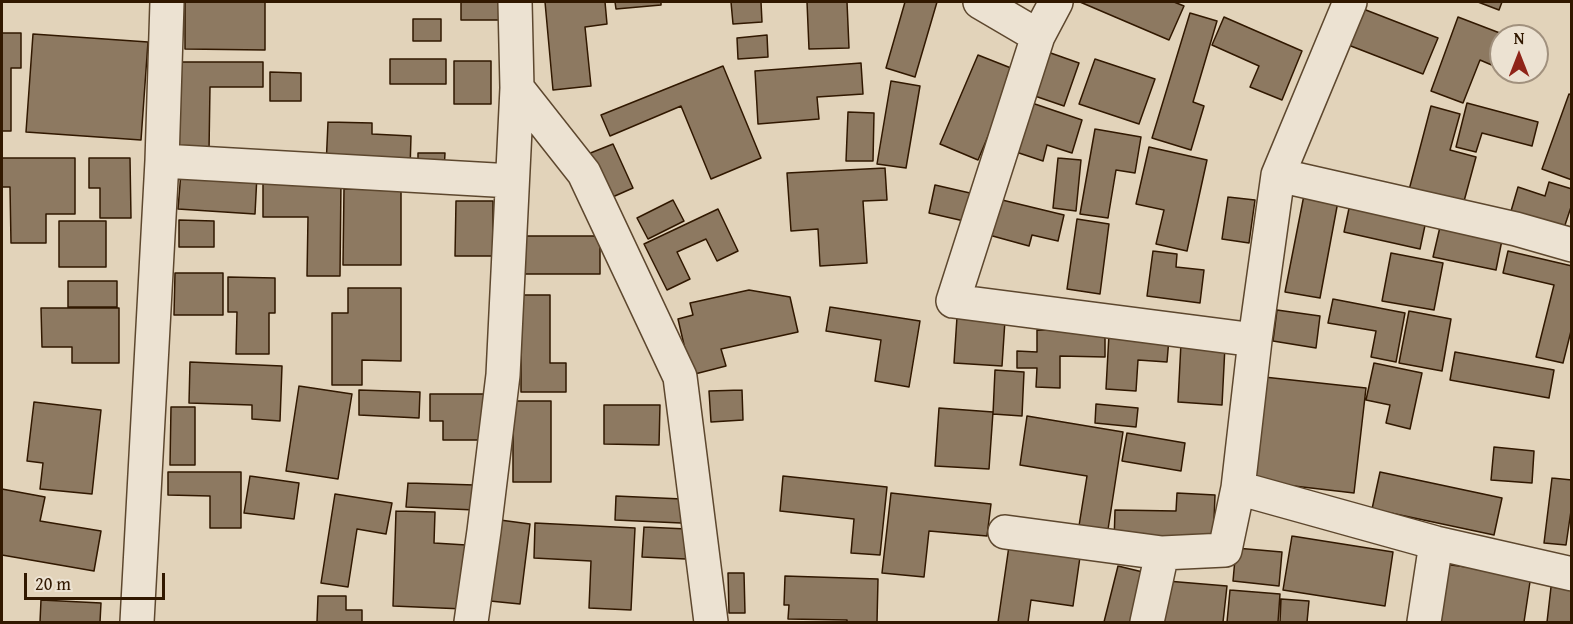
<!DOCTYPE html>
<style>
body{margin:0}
#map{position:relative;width:1573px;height:624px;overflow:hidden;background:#e2d3ba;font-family:"Gentium Book Plus",serif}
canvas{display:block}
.frame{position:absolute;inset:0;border:3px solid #311800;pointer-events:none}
.north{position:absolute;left:1489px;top:24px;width:60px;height:60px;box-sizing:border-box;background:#ece2d2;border:2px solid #a1917e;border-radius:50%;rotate:0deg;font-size:16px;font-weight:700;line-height:24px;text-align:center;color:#311800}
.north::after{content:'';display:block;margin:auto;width:21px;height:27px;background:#8f2418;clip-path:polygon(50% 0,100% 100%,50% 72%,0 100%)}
.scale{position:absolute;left:24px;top:573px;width:141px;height:27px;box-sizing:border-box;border:3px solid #311800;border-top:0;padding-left:8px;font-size:18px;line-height:21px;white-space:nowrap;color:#311800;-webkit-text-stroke:4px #ece2d2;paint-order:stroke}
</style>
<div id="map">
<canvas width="1573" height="624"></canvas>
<div class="frame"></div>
<div class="north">N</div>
<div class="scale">20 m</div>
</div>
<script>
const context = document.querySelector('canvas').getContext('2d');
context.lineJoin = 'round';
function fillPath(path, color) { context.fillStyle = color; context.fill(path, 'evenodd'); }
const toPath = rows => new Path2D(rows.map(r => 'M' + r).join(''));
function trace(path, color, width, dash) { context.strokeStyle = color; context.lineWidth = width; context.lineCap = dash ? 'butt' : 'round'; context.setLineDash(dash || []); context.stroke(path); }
const building = toPath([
 [185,2,265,2,265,50,185,49,185,2],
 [461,2,505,2,505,20,461,20,461,2],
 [545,2,605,2,607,24,585,27,591,86,553,90,545,2],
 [615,2,661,2,661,5,616,9,615,2],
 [731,2,761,2,762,22,733,24,731,2],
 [807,2,847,2,849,48,809,49,807,2],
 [905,2,937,2,915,77,886,68,905,2],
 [1080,2,1174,2,1184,6,1169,40,1080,2],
 [1478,2,1502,2,1499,10,1478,2],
 [1353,5,1438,38,1423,74,1338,41,1353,5],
 [1190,13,1217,21,1193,102,1204,106,1191,150,1152,138,1190,13],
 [1224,17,1302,51,1282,100,1250,87,1259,66,1212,45,1224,17],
 [1458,17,1505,35,1501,36,1501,47,1494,66,1480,60,1463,103,1431,91,1458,17],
 [413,19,441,19,441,41,413,41,413,19],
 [2,33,21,33,21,68,11,68,11,131,2,131,2,33],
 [33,34,148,42,141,140,26,132,33,34],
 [767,35,768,57,738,59,737,38,767,35],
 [1045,51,1079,63,1064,106,1029,94,1045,51],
 [978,55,1016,70,978,160,940,144,978,55],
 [390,59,446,59,446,84,390,84,390,59],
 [1095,59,1155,79,1139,124,1079,104,1095,59],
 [454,61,491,61,491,104,454,104,454,61],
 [179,62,263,62,263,87,210,87,209,151,179,151,179,62],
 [861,63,863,94,817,97,819,119,758,124,755,71,861,63],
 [723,66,761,158,711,179,681,106,610,136,601,115,723,66],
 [270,72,301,73,301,101,270,101,270,72],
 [891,81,920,86,906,168,877,164,891,81],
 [1569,94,1572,95,1572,180,1542,169,1569,94],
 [1026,101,1082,120,1072,153,1047,145,1043,161,1010,150,1026,101],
 [1467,103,1538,122,1532,146,1482,133,1476,152,1456,147,1467,103],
 [1431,106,1460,114,1450,150,1476,157,1463,205,1409,190,1431,106],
 [848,112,874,113,873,161,846,161,848,112],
 [328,122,372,123,372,134,411,136,410,170,326,167,328,122],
 [1095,129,1141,137,1135,173,1116,170,1108,218,1080,214,1095,129],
 [613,144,633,188,608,199,588,154,613,144],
 [1149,147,1207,160,1187,251,1156,244,1164,210,1136,204,1149,147],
 [418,153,445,153,444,171,418,171,418,153],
 [2,158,75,158,75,214,46,214,46,243,11,243,10,187,2,187,2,158],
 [89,158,130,158,131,218,100,218,100,188,89,188,89,158],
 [1058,158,1081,160,1076,211,1053,208,1058,158],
 [885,168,887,200,863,201,867,263,820,266,818,229,791,231,787,173,885,168],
 [181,172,257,175,255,214,178,209,181,172],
 [263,179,341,180,340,276,307,276,308,217,263,217,263,179],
 [1549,182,1572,189,1572,204,1562,234,1509,218,1518,187,1545,196,1549,182],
 [935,185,970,193,964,221,929,213,935,185],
 [344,189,401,189,401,265,343,265,344,189],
 [1305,190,1339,196,1320,298,1285,292,1305,190],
 [1228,197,1255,200,1249,243,1222,239,1228,197],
 [998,199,1064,215,1058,241,1032,235,1029,246,989,235,998,199],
 [1351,199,1427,216,1420,249,1344,232,1351,199],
 [673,200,684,221,648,239,637,218,673,200],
 [456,201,493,201,493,256,455,256,456,201],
 [718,209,738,251,717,261,706,239,677,252,690,279,667,290,644,244,718,209],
 [1077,219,1109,224,1100,294,1067,289,1077,219],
 [179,220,214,221,214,247,179,247,179,220],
 [59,221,106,221,106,267,59,267,59,221],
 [1440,227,1502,240,1496,270,1433,257,1440,227],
 [522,236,600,236,600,274,522,274,522,236],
 [1153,251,1177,254,1176,267,1204,270,1200,303,1147,296,1153,251],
 [1508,251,1572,266,1572,327,1563,363,1536,357,1554,285,1503,273,1508,251],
 [1391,253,1443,263,1434,310,1382,301,1391,253],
 [175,273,223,273,223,315,174,315,175,273],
 [228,277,275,278,275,313,269,313,269,354,236,354,237,312,228,312,228,277],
 [68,281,117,281,117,307,68,307,68,281],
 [348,288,401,288,401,361,362,360,362,385,332,385,332,313,348,313,348,288],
 [749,290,790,297,798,332,721,349,726,366,691,375,678,319,693,315,690,303,749,290],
 [521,295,550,295,550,363,566,363,566,392,521,392,521,295],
 [1333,299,1405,313,1396,362,1371,357,1376,331,1328,323,1333,299],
 [830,307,920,321,909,387,875,381,881,340,826,331,830,307],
 [41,308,119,308,119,363,72,363,72,347,42,347,41,308],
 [1277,310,1320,316,1316,348,1273,341,1277,310],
 [1409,311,1451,319,1442,371,1399,363,1409,311],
 [957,317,1005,320,1002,366,954,363,957,317],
 [1037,330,1105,331,1105,357,1060,356,1060,388,1036,387,1037,368,1017,368,1017,351,1037,352,1037,330],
 [1109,334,1169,338,1167,362,1138,360,1136,391,1106,389,1109,334],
 [1181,343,1225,346,1222,405,1178,402,1181,343],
 [1455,352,1554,370,1549,398,1450,380,1455,352],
 [190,362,282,366,280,421,252,419,252,405,189,403,190,362],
 [1374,363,1422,373,1410,429,1386,423,1390,405,1366,400,1374,363],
 [995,370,1024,372,1022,416,993,414,995,370],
 [1264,377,1366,388,1354,493,1251,481,1264,377],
 [299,386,352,394,338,479,286,471,299,386],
 [359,390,420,392,419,418,359,415,359,390],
 [742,390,743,420,711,422,709,391,742,390],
 [430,394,484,394,483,440,443,440,443,421,430,421,430,394],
 [513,401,551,401,551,482,513,482,513,401],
 [34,402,101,410,92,494,40,489,43,463,27,461,34,402],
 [1096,404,1138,408,1136,427,1095,423,1096,404],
 [604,405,660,405,659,445,604,444,604,405],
 [171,407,195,407,195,465,170,465,171,407],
 [939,408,993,412,989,469,935,466,939,408],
 [1027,416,1123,432,1107,536,1078,532,1087,476,1020,465,1027,416],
 [1127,433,1185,443,1181,471,1122,461,1127,433],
 [1494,447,1534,451,1532,483,1491,480,1494,447],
 [168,472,241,472,241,528,210,528,210,496,168,495,168,472],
 [1380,472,1502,498,1494,535,1372,509,1380,472],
 [250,476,299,483,294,519,244,513,250,476],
 [783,476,887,487,880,555,851,553,854,519,780,511,783,476],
 [1552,478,1572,480,1572,504,1566,545,1544,543,1552,478],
 [408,483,475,485,475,510,406,507,408,483],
 [2,489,45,497,40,521,101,531,94,571,2,555,2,489],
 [891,493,991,504,987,536,929,531,924,577,882,573,891,493],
 [1177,493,1215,495,1213,546,1114,543,1115,510,1176,511,1177,493],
 [335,494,392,503,386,534,357,529,348,587,321,583,335,494],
 [616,496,682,499,681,523,615,520,616,496],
 [396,511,435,512,434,543,466,545,464,609,393,606,396,511],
 [500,520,530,524,520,604,490,601,500,520],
 [535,523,635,528,631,610,589,608,591,561,534,558,535,523],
 [644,527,687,529,686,559,642,557,644,527],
 [1292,536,1393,552,1385,606,1283,590,1292,536],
 [1009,546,1080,557,1073,606,1031,600,1028,622,998,622,1009,546],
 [1236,548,1282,552,1279,586,1233,581,1236,548],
 [1443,564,1531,575,1524,622,1435,622,1443,564],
 [1118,566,1151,574,1139,622,1104,622,1118,566],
 [728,573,744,573,745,613,729,613,728,573],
 [785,576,878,579,877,622,847,622,847,620,788,619,789,605,784,605,785,576],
 [1167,581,1227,586,1223,622,1164,622,1167,581],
 [1551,587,1572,589,1572,622,1547,622,1551,587],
 [1230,590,1280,594,1278,622,1227,622,1230,590],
 [318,596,346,596,346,610,362,610,362,622,317,622,318,596],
 [1281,599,1309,601,1307,622,1280,622,1281,599],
 [41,600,101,603,100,622,40,622,41,600]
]);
const minor = toPath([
 [980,2,1038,36],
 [1056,2,1038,36,953,301,1255,340],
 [517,88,584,173,680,377,711,622],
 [162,161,512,181],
 [1278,175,1516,229,1572,245],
 [1238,488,1436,543,1572,574],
 [1005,532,1162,553,1225,550,1238,488,1255,340,1278,175,1350,2],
 [137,622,162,161,167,2],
 [471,622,484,531,503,375,517,88,515,2],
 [1147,622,1162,553],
 [1424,622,1436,543]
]);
fillPath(building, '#8d7961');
trace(building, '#311800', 1.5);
trace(minor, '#5d472e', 36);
trace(minor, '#ece2d2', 33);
</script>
